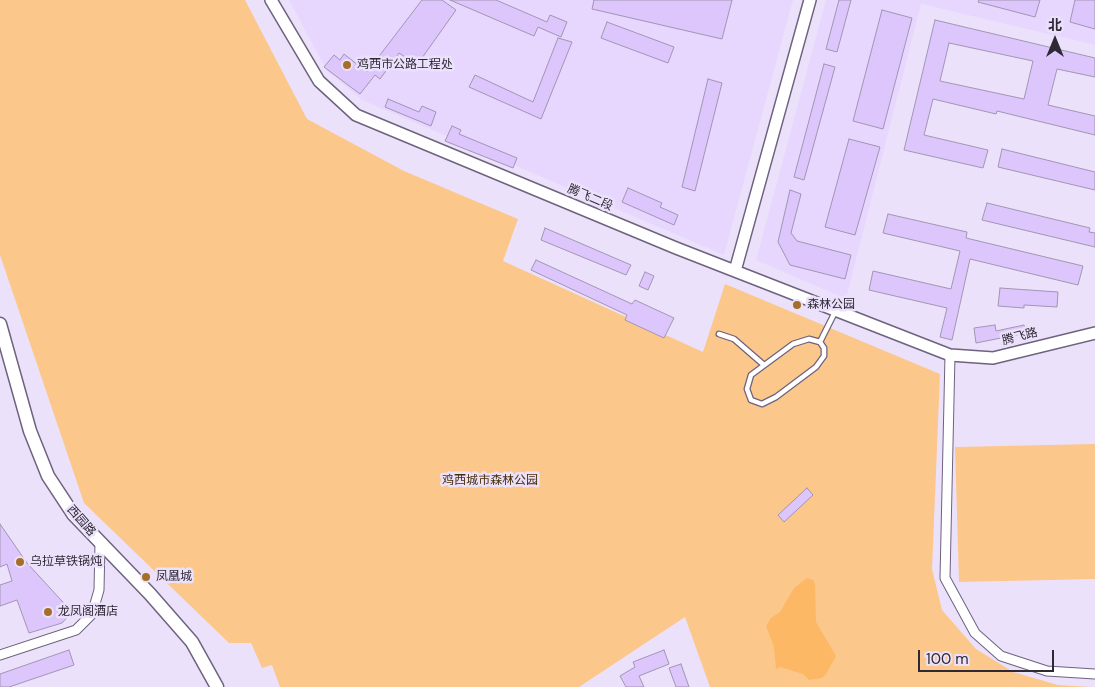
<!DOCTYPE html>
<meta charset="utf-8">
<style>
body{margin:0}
#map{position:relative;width:1095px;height:687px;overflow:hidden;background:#ece1fb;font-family:"DM Sans","Noto Sans SC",sans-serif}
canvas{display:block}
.north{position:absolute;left:1030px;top:15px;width:50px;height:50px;-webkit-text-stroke:4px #ece1fb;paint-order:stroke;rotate:0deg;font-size:14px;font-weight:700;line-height:20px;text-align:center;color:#2e2935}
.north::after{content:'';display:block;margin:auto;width:18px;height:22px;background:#2e2935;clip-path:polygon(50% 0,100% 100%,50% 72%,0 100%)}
.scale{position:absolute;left:918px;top:650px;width:136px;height:22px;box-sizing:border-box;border:2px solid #2e2935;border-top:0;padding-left:6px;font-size:15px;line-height:18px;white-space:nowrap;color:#2e2935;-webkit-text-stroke:4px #ece1fb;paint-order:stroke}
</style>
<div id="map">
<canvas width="1095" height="687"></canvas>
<div class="north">北</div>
<div class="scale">100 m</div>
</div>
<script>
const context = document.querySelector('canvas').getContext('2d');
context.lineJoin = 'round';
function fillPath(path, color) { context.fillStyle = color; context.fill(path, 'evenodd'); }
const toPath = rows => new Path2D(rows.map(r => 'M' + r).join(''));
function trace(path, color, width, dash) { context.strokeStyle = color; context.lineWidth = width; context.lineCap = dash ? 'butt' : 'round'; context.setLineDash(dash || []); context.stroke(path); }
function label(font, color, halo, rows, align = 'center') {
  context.font = font + ' "DM Sans","Noto Sans SC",sans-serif'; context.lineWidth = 5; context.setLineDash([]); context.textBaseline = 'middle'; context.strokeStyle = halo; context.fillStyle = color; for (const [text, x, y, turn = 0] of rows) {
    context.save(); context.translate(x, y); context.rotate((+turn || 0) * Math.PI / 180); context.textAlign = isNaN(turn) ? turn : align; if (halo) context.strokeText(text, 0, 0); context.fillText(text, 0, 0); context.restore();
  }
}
const built = toPath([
 [289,0,793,0,724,255,362,100,327,71],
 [826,0,1095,0,1095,45,921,4,846,299,756,260]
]);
const green = toPath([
 [0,0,245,0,307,119,404,171,518,219,503,261,703,352,725,284,940,374,932,569,942,610,976,649,1013,672,1058,685,1091,687,710,687,685,617,579,687,280,687,272,665,262,668,251,643,229,643,84,503,0,255],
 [1095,444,1095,579,959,582,955,447]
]);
const water = toPath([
 [807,578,813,580,815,585,816,622,836,656,826,674,822,678,809,680,803,674,780,667,776,669,774,647,766,626,771,618,780,612,794,588]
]);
const building = toPath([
 [422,0,442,0,456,10,417,65,399,53,380,79,375,75,360,94,324,67,334,55,340,60,344,54,367,72,422,0],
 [450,0,496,0,547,22,550,15,567,22,561,37,538,27,534,36,450,0],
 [594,0,732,0,722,39,592,9,594,0],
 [839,0,851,0,837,52,826,49,839,0],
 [979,0,1040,0,1035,17,978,2,979,0],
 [1075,0,1095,0,1095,29,1070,22,1075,0],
 [882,10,912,18,883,129,853,121,882,10],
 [935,20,1095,58,1095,77,1057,69,1048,105,1095,116,1095,135,997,111,996,114,933,99,924,135,988,150,983,168,904,150,935,20],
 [949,43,1033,61,1024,99,940,81,949,43],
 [607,22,674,47,668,63,601,38,607,22],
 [558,38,572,42,541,119,469,87,475,75,533,102,558,38],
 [824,64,835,67,804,180,794,177,824,64],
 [708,79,722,83,695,191,682,187,708,79],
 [388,99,419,112,422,106,436,112,431,126,385,107,388,99],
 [452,126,461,130,459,134,517,158,513,168,445,141,452,126],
 [849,139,880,147,855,235,825,227,849,139],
 [1002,149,1095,172,1095,190,998,167,1002,149],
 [628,188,662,203,660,207,678,215,674,225,622,202,628,188],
 [790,190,801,194,791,233,797,241,851,255,845,279,790,265,778,242,790,190],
 [987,203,1090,228,1089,232,1095,233,1095,247,982,220,987,203],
 [888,214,967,232,966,238,1083,266,1078,285,970,259,952,340,940,337,947,308,869,290,873,271,951,289,960,251,883,233,888,214],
 [545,228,631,265,626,275,541,240,545,228],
 [536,260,632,304,635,300,674,318,664,338,625,320,627,315,531,270,536,260],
 [645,272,654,276,648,290,639,286,645,272],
 [1000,288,1058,292,1057,307,1024,305,1024,308,998,306,1000,288],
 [995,325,996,331,1024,325,1026,333,976,343,974,328,995,325],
 [807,488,813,495,784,522,778,515,807,488],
 [0,524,27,563,72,612,62,623,29,633,17,600,0,606,0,585,12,581,7,564,0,567,0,524],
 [69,650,74,665,9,687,0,687,0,674,69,650],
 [664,650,669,664,639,676,644,687,626,687,620,676,635,667,633,662,664,650],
 [681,664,689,687,676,687,669,668,681,664]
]);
const service = toPath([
 [719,334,734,339,764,365],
 [820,342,824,348,824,356,816,367,776,397,762,404,751,400,747,389,751,375,793,344,809,339,820,342,835,312]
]);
const minor = toPath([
 [950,355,945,578,975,633,1001,656,1047,671,1095,674],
 [0,655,76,630,92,614,99,590,100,543]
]);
const tertiary = toPath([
 [271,0,319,81,356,115,676,248,950,355,993,358,1095,333],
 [735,271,810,0]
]);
const secondary = toPath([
 [0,324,30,431,48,476,73,514,150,594,192,642,217,687]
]);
const markers = [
 [347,65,5,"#a56e29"],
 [797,305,5,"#a56e29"],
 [20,562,5,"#a56e29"],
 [146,577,5,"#a56e29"],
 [48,612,5,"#a56e29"]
];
const poiNames = [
 ["鸡西市公路工程处",357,65],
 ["森林公园",807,305],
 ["乌拉草铁锅炖",30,562],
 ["凤凰城",156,577],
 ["龙凤阁酒店",58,612]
];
const streetNames = [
 ["腾飞二段",590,198,23],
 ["腾飞路",1020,337,-14],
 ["西园路",81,521,49]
];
const parkNames = [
 ["鸡西城市森林公园",490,481]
];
fillPath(built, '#e7d7ff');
fillPath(green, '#fcc78b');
fillPath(water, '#fdb866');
fillPath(building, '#dcc6fb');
trace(building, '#a295b4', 1);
trace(service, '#6e627e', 7);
trace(minor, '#6e627e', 11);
trace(tertiary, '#6e627e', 14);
trace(secondary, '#6e627e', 15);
trace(service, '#fff', 4.5);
trace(minor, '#fff', 9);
trace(tertiary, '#fff', 11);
trace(secondary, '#fff', 12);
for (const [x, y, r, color] of markers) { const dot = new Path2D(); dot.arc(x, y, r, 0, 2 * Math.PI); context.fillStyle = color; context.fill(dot); trace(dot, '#ece1fb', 2); }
label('12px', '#2e2935', '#ece1fb', poiNames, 'left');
label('12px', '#2e2935', '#ece1fb', streetNames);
label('12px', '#472c07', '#ece1fb', parkNames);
</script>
